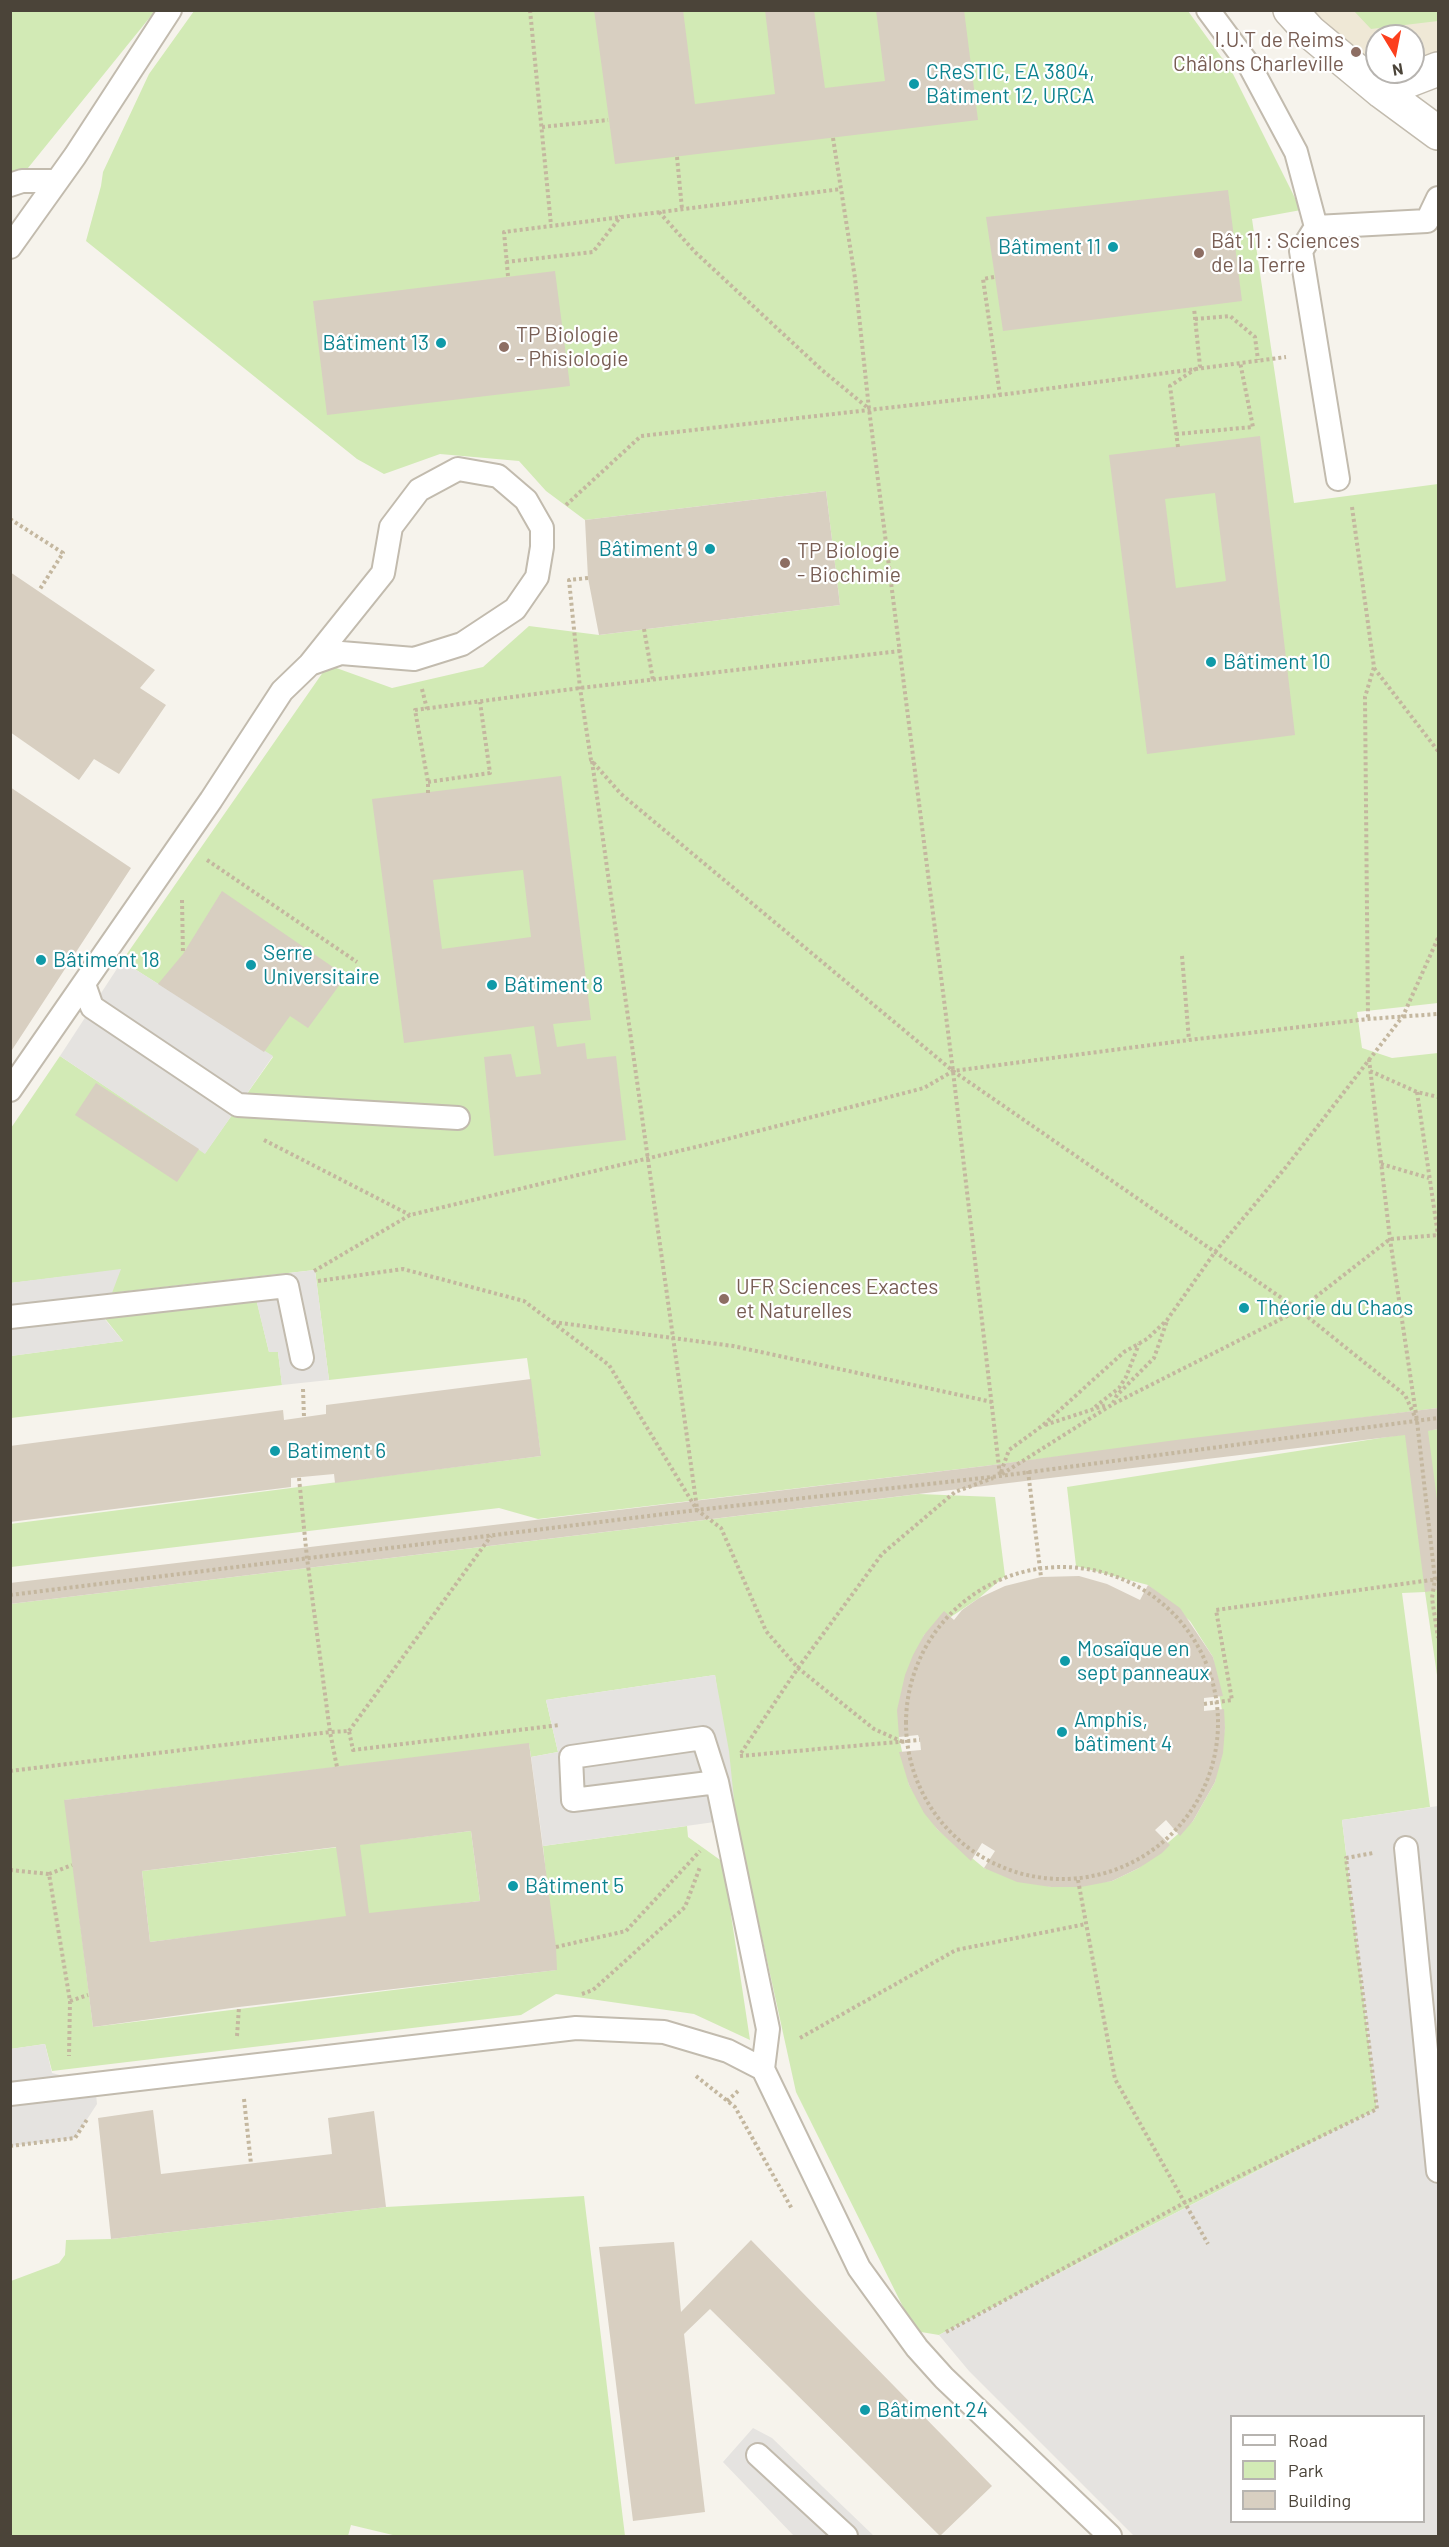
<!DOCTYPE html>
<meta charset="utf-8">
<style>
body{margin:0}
#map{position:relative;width:1449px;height:2547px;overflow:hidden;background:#f6f3ec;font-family:Barlow,sans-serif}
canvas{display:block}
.frame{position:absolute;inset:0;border:12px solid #4b4439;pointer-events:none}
.legend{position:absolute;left:1230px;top:2415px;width:195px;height:108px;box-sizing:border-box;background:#fff;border:2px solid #b7b4b0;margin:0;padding:8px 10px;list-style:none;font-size:18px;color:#4b4439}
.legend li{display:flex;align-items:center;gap:12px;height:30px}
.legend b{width:30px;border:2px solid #b7b4b0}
.north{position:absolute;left:1365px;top:24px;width:60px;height:60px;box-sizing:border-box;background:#fff;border:2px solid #b7b4b0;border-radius:50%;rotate:170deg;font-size:16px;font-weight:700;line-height:24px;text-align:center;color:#4b4439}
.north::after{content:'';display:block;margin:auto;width:21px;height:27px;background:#fc3f1d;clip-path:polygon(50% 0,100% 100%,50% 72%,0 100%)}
</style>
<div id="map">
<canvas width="1449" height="2547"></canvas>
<div class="frame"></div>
<ul class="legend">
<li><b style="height:8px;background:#fff"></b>Road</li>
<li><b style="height:16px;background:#d2eab5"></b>Park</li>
<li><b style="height:16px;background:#d8cfc1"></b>Building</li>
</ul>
<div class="north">N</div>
</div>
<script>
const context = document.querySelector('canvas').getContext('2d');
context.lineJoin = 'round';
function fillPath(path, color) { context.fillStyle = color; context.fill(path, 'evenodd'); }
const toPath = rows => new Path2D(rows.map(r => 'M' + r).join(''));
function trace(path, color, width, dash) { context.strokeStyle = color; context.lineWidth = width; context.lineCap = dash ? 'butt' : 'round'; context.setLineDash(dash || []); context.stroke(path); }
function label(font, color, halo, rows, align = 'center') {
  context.font = font + ' Barlow,sans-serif'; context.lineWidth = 4.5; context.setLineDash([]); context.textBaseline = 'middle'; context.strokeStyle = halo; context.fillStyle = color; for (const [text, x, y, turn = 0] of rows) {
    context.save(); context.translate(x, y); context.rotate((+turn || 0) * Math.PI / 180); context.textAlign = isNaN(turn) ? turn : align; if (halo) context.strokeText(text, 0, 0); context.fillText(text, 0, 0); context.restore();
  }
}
const education = toPath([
 [1290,11,1438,11,1438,69,1381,91],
 [1377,36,1413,36,1413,72,1377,72]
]);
const green = toPath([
 [11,11,155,11,11,189],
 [194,11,1188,11,1232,72,1301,210,1252,219,1294,503,1438,484,1438,1003,1357,1012,1362,1048,1392,1058,1438,1053,1438,1408,985,1466,538,1519,499,1508,11,1567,10,1524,541,1456,527,1358,329,1380,315,1270,111,1293,120,1270,11,1283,11,1128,60,1056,205,1153,273,1057,122,961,328,665,392,688,483,667,529,626,599,635,840,605,826,491,585,520,546,491,519,461,440,454,384,474,357,459,86,241,101,186,103,172,149,74],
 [1354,11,1438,11,1438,21,1371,29],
 [256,1298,269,1352,278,1352,282,1385,11,1418,10,1356,123,1341,103,1316],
 [1438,1429,1438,1682,1425,1592,1402,1593,1430,1807,1342,1820,1377,2109,939,2335,915,2331,796,2092,736,1819,715,1675,546,1700,558,1752,531,1757,529,1744,65,1800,93,2027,556,1970,543,1846,687,1826,688,1837,723,1862,750,2040,694,2014,556,1994,521,2015,52,2071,45,2044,11,2049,10,1604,919,1494,995,1497,1005,1576,979,1598,924,1635,902,1690,899,1737,909,1785,937,1829,984,1868,1051,1887,1112,1881,1139,1868,1193,1821,1215,1782,1225,1728,1213,1657,1190,1621,1148,1585,1076,1566,1067,1487],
 [471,1831,480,1901,150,1942,142,1871],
 [584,2196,625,2536,397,2536,351,2525,348,2536,11,2536,11,2281,59,2263,65,2255,66,2240,111,2239,386,2207]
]);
const parking = toPath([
 [122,961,273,1056,205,1154,60,1056],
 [121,1269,112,1293,315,1270,329,1380,282,1385,278,1352,269,1352,256,1299,103,1317,123,1341,11,1356,10,1283],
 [715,1675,729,1751,736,1819,543,1846,531,1757,558,1752,546,1700],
 [1438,1806,1438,2536,1134,2536,969,2371,939,2335,1377,2109,1342,1820],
 [1232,2416,1424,2416,1424,2522,1232,2522],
 [45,2044,52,2073,95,2084,97,2104,75,2138,11,2146,10,2049],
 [753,2428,772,2438,874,2536,794,2536,723,2462]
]);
const building = toPath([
 [594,10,683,10,695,104,775,94,765,10,814,10,825,88,885,81,876,10,964,10,978,120,615,164],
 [1228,190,1242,301,1003,331,986,217],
 [555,271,570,386,327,415,313,301],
 [1260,436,1295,735,1147,754,1109,455],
 [1215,493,1226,581,1176,588,1165,499],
 [826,491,840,605,599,635,588,578,585,520],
 [10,572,155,670,140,688,166,705,119,774,94,759,79,780,10,732],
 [561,776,591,1020,553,1024,557,1047,585,1043,587,1059,616,1056,626,1140,494,1156,484,1057,511,1054,516,1077,541,1074,534,1026,404,1043,372,799],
 [523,870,531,937,442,949,433,880],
 [10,787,131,868,10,1053],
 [222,891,346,976,308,1028,290,1016,264,1052,158,984,183,954],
 [96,1083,199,1149,177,1182,75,1115],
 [531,1379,541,1456,335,1483,334,1474,291,1478,291,1487,10,1522,10,1446,283,1410,284,1420,326,1414,326,1405],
 [1438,1408,1438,1429,1428,1431,1438,1507,1438,1590,1425,1592,1405,1435,10,1604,10,1583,985,1466,1176,1440],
 [1079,1576,1107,1584,1140,1600,1148,1585,1180,1608,1213,1657,1223,1696,1204,1698,1204,1711,1224,1709,1225,1728,1223,1753,1215,1782,1193,1821,1180,1836,1166,1820,1155,1830,1170,1845,1162,1853,1139,1868,1112,1881,1081,1887,1051,1887,1017,1882,984,1868,995,1851,982,1843,971,1861,937,1829,924,1813,909,1785,899,1752,921,1750,920,1740,918,1735,899,1737,897,1710,905,1675,913,1655,924,1635,944,1611,954,1620,962,1610,979,1598,1005,1586,1041,1577],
 [529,1743,556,1947,557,1970,239,2007,93,2027,64,1800],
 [471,1831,480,1901,369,1913,360,1845],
 [336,1847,346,1916,150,1942,142,1871],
 [153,2110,161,2174,332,2154,328,2118,374,2111,386,2207,111,2239,98,2118],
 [751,2240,992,2486,940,2536,710,2309,684,2334,705,2512,633,2521,599,2247,674,2242,681,2312]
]);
const path = toPath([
 [530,10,551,225],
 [542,127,608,120],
 [833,138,855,278,869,409,953,1071,1000,1476],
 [677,157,682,209],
 [659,212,695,252,822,370,868,408],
 [506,262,593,252,621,216],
 [508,276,504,232,841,189],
 [994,277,983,279,1000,395],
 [1195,319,1230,316,1255,337,1258,360],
 [1176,434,1253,427,1240,362],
 [1178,447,1170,386,1200,366,1194,308],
 [566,505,641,436,1000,395,1286,357],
 [1352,507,1374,667,1365,697,1368,1019],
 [10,519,63,553,40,589],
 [588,578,569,580,580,688,591,760,621,794,953,1071,1299,1310,1405,1395,1417,1421],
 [644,629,653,680],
 [1374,668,1438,751],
 [422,689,427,709],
 [592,761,697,1508],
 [428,782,490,773,480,702],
 [428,793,428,782,415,710,580,688,900,651],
 [207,860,357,962],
 [182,900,183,954],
 [1182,956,1189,1040],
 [1369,1059,1390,1239,1417,1421,1435,1579,1432,1598,1438,1638],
 [1370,1071,1417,1092,1438,1097],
 [1417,1092,1438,1235],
 [264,1140,410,1215],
 [1381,1164,1429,1178],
 [314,1271,410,1215,704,1145,924,1088,953,1071,1189,1040,1368,1019,1438,1014],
 [318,1281,403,1269,524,1301,609,1365,697,1510,721,1528,766,1631,798,1668,874,1729,903,1742],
 [553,1322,733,1346,992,1402],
 [303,1389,304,1417],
 [1113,1403,1117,1395,1154,1358,1167,1321],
 [1095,1407,1119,1388,1126,1377,1139,1344],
 [1045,1425,1106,1405],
 [1001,1472,1009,1450,1042,1426,1124,1352,1147,1339,1167,1320,1215,1252,1286,1167,1403,1016,1438,938],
 [1002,1474,1113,1404,1299,1310,1390,1239,1438,1235],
 [299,1478,307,1558,330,1732,337,1767],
 '906 1723a156 156 0 1 1 312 0a156 156 0 1 1-312 0Z',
 [10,1595,697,1510,1000,1476,1438,1418],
 [1204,1704,1232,1700,1216,1610,1438,1579],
 [349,1731,491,1536],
 [741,1753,798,1668,882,1554,955,1492,993,1478],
 [740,1756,920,1740],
 [10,1771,330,1732,349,1731,353,1750,560,1725],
 [10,1870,49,1874,70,2001,69,2056],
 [49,1874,72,1865],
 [1078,1880,1115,2079,1208,2244],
 [556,1947,626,1931,700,1851],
 [582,1994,593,1990,685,1907,700,1867],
 [70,2001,88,1995],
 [237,2036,239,2007],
 [800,2038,956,1950,1086,1924],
 [696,2076,735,2107,792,2209],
 [244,2099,251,2164],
 [727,2101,738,2091],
 [10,2146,75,2138,88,2118],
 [946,2332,1184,2203,1377,2109,1346,1858,1373,1853]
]);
const service = toPath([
 [1208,10,1251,68,1296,152,1316,227,1427,221,1438,198],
 [10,185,22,181,56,181],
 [1316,227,1301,251,1338,479],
 [10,247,75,156,170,10],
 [84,984,92,1007,238,1105,458,1118],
 [10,1090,211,800,282,691,310,664,383,573,391,527,419,490,458,469,498,476,526,500,542,528,542,547,537,577,515,609,462,644,414,659,341,653,310,664],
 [10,1317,287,1286,302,1358],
 [717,1782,703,1738,571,1757,573,1800,717,1782,768,2029,763,2069],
 [1406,1848,1438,2171],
 [10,2094,576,2028,664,2032,728,2051,763,2069,859,2268,917,2348,944,2378,1110,2536],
 [758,2455,846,2536]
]);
const minor = toPath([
 [1290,10,1310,32,1381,91,1438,133],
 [1381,91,1438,69]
]);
const pathBridge = toPath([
 [1028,1471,1041,1577]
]);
const markers = [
 [1356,52,6,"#8d6e63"],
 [914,84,6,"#0f9aa8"],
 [1113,247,6,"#0f9aa8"],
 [1199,253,6,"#8d6e63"],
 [441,343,6,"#0f9aa8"],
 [504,347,6,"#8d6e63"],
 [710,549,6,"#0f9aa8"],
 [785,563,6,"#8d6e63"],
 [1211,662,6,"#0f9aa8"],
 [41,960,6,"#0f9aa8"],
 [251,965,6,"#0f9aa8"],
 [492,985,6,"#0f9aa8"],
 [724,1299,6,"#8d6e63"],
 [1244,1308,6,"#0f9aa8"],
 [275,1451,6,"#0f9aa8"],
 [1065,1661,6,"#0f9aa8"],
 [1062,1732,6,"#0f9aa8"],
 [513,1886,6,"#0f9aa8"],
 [865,2410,6,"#0f9aa8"]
];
const educationNames = [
 ["I.U.T de Reims",1344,40,"right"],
 ["Châlons Charleville",1344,64,"right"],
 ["Bât 11 : Sciences",1211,241],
 ["de la Terre",1211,265],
 ["TP Biologie",516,335],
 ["- Phisiologie",516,359],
 ["TP Biologie",797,551],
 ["- Biochimie",797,575],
 ["UFR Sciences Exactes",736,1287],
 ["et Naturelles",736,1311]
];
const cultureNames = [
 ["CReSTIC, EA 3804,",926,72],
 ["Bâtiment 12, URCA",926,96],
 ["Bâtiment 11",1101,247,"right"],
 ["Bâtiment 13",429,343,"right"],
 ["Bâtiment 9",698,549,"right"],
 ["Bâtiment 10",1223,662],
 ["Serre",263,953],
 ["Universitaire",263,977],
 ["Bâtiment 18",53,960],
 ["Bâtiment 8",504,985],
 ["Théorie du Chaos",1256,1308],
 ["Batiment 6",287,1451],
 ["Mosaïque en",1077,1649],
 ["sept panneaux",1077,1673],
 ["Amphis,",1074,1720],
 ["bâtiment 4",1074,1744],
 ["Bâtiment 5",525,1886],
 ["Bâtiment 24",877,2410]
];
fillPath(education, '#efe8d6');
fillPath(green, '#d2eab5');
fillPath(parking, '#e5e3e0');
fillPath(building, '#d8cfc1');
trace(service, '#c2bbae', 26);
trace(minor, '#c2bbae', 36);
trace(path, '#c4b79f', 4, [3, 3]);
trace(service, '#fff', 22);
trace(minor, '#fff', 33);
trace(pathBridge, '#c4b79f', 4, [3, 3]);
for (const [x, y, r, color] of markers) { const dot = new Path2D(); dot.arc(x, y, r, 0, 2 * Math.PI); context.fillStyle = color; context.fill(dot); trace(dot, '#fff', 2); }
label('21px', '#785e54', '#fff', educationNames, 'left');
label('21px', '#0d838f', '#fff', cultureNames, 'left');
</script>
